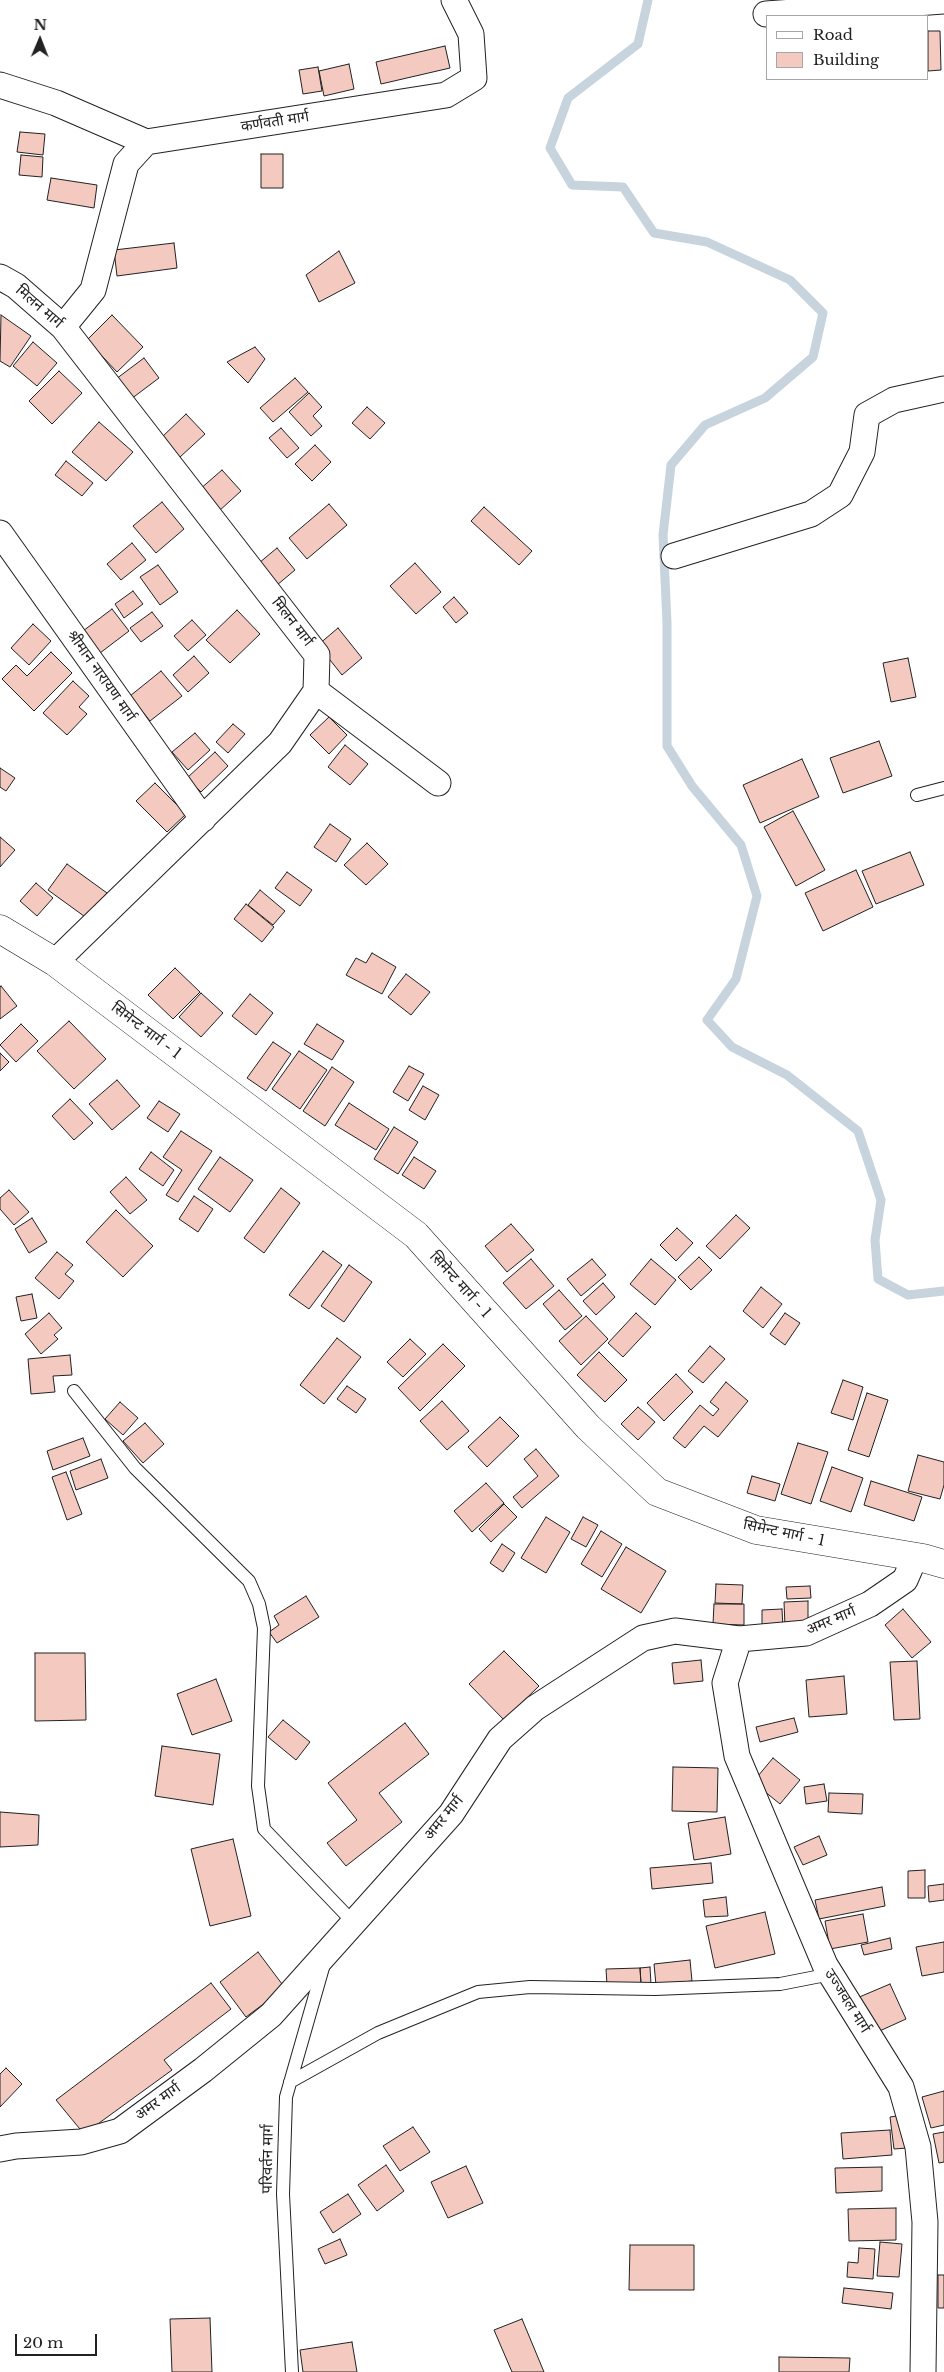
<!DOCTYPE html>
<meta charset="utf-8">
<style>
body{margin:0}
#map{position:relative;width:944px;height:2372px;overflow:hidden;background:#fff;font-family:"Libre Baskerville",serif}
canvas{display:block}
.legend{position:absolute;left:766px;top:15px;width:162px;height:65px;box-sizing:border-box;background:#fff;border:1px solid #a7a7a7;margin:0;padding:6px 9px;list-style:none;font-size:15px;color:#222}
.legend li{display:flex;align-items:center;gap:10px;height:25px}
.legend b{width:25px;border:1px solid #a7a7a7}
.north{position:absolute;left:15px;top:15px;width:50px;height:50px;-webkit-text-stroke:4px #fff;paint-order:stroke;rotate:1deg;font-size:14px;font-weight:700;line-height:20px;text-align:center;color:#222}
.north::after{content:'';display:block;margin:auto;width:18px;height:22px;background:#222;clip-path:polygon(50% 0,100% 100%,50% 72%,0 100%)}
.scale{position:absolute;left:15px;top:2334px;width:82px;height:22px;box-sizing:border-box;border:2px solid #222;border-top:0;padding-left:6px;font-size:15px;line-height:18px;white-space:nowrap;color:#222;-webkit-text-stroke:4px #fff;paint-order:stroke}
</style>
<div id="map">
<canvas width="944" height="2372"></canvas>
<ul class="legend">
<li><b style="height:6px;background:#fff"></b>Road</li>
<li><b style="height:14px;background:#f3c9c0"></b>Building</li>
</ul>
<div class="north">N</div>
<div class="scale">20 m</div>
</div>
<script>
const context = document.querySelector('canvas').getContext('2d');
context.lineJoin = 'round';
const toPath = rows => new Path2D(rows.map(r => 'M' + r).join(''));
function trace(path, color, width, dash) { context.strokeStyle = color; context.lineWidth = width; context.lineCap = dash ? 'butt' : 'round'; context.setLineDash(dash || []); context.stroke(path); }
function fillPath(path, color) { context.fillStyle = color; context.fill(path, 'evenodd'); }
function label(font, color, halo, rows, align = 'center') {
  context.font = font + ' "Libre Baskerville","Noto Sans Devanagari",serif'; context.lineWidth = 4; context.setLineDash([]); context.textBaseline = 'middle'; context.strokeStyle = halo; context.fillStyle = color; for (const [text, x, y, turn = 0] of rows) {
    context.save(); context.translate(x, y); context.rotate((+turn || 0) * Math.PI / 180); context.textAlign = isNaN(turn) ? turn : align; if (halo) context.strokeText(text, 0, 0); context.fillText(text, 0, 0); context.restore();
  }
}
const stream = toPath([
 [648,0,638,44,568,98,550,148,572,185,623,187,654,233,707,242,790,280,823,313,813,357,765,398,705,425,671,465,663,535,667,623,667,746,692,786,741,845,757,896,736,979,707,1020,732,1047,787,1075,858,1131,881,1200,875,1240,878,1279,908,1295,944,1291]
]);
const building = toPath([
 [928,31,940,31,941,70,928,71,928,31],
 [445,46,450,68,381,84,376,62,445,46],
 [349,64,354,89,324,96,319,71,349,64],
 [318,67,322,91,303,94,299,70,318,67],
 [20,132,45,134,43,155,17,152,20,132],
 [261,154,283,154,283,188,261,188,261,154],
 [21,155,43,157,42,177,19,175,21,155],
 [51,178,97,185,94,208,47,200,51,178],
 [174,243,177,268,117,276,114,250,174,243],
 [339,251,355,283,319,302,306,275,339,251],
 [1,315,31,336,10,367,0,361,1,315],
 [112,315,143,347,117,372,87,340,112,315],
 [33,342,57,363,37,386,13,366,33,342],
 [255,347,265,359,248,383,227,362,255,347],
 [144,358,159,378,131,399,116,379,144,358],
 [59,371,82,393,52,424,29,401,59,371],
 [295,378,308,392,273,422,260,408,295,378],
 [309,393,322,407,313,416,322,426,311,436,289,412,309,393],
 [367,407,385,423,370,439,352,423,367,407],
 [186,414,205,434,180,457,161,438,186,414],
 [99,422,133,452,106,481,72,452,99,422],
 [281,428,299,448,287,458,269,438,281,428],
 [315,445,331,462,312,481,295,464,315,445],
 [66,461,93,483,82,496,55,475,66,461],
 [222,470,241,491,219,511,199,490,222,470],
 [162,502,184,529,156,553,133,526,162,502],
 [329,504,347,525,307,559,289,538,329,504],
 [484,507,532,551,519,565,471,521,484,507],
 [132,543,146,560,121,580,107,564,132,543],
 [277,548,295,570,277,585,259,563,277,548],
 [415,563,441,592,416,614,390,586,415,563],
 [158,565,178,592,160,605,140,577,158,565],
 [133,591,143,604,124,618,115,604,133,591],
 [454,597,468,613,456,623,443,607,454,597],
 [112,609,129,631,100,653,83,631,112,609],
 [237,610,260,634,230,663,206,640,237,610],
 [152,612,163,626,141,642,130,628,152,612],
 [192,620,206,635,188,651,174,636,192,620],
 [33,624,51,641,29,665,11,648,33,624],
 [338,628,362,658,342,675,318,645,338,628],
 [51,652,72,673,34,711,2,679,16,665,27,676,51,652],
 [194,656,209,673,188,692,173,675,194,656],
 [908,658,916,697,891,702,883,663,908,658],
 [161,671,182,696,150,721,130,696,161,671],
 [73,681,89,696,79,707,87,714,67,735,43,713,73,681],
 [329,717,347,735,329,754,310,735,329,717],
 [233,724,245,734,228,753,216,742,233,724],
 [195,733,210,750,188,770,172,752,195,733],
 [879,741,892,776,843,793,830,758,879,741],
 [345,745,368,764,350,785,328,767,345,745],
 [215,752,228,766,201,792,187,778,215,752],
 [802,759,819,797,760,823,743,785,802,759],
 [0,768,15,778,6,791,0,787,0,768],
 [155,783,186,814,167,832,136,801,155,783],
 [793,811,825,870,796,886,764,827,793,811],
 [330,824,351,839,336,862,314,847,330,824],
 [0,837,15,850,0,867,0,837],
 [367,843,388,864,366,885,344,865,367,843],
 [910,852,924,885,876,904,862,871,910,852],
 [67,864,107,893,88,919,48,890,67,864],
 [856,870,873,907,823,931,805,893,856,870],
 [287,872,312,890,300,906,275,888,287,872],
 [36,883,53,898,37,916,20,901,36,883],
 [260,890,285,911,273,925,248,905,260,890],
 [246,904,274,927,262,942,234,919,246,904],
 [372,953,396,967,382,994,346,975,356,958,366,963,372,953],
 [175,968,200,992,173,1019,148,995,175,968],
 [406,974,430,992,411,1015,388,997,406,974],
 [1,986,17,1006,0,1019,0,987,1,986],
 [201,993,223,1013,201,1037,179,1017,201,993],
 [250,994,273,1013,256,1035,232,1016,250,994],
 [69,1021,106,1059,74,1089,37,1051,69,1021],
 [21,1024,38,1041,16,1062,0,1045,21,1024],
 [317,1024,344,1041,332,1060,304,1044,317,1024],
 [273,1042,291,1054,266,1091,247,1078,273,1042],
 [299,1051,327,1070,300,1109,272,1089,299,1051],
 [0,1053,9,1062,0,1071,0,1053],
 [409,1066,424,1074,408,1101,393,1092,409,1066],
 [332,1067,354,1082,325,1126,303,1111,332,1067],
 [117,1080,140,1106,112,1130,89,1104,117,1080],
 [423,1086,439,1095,425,1120,409,1110,423,1086],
 [70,1099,93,1123,74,1140,52,1116,70,1099],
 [159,1101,180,1114,168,1132,147,1118,159,1101],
 [349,1103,389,1129,376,1150,335,1125,349,1103],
 [394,1127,418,1142,398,1174,374,1159,394,1127],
 [181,1131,212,1151,178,1202,166,1195,182,1170,163,1157,181,1131],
 [151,1152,174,1170,163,1186,139,1169,151,1152],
 [220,1157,253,1180,230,1212,198,1189,220,1157],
 [414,1157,436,1171,424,1189,402,1175,414,1157],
 [126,1177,147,1200,130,1214,110,1192,126,1177],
 [281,1188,300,1203,264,1253,244,1238,281,1188],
 [9,1190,29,1212,14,1225,0,1209,0,1198,9,1190],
 [194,1196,213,1209,198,1232,179,1219,194,1196],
 [116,1210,153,1246,123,1277,86,1242,116,1210],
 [736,1215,750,1228,720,1259,706,1246,736,1215],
 [32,1218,47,1242,29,1253,15,1229,32,1218],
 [511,1224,534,1250,507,1272,485,1246,511,1224],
 [677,1228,693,1243,676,1261,660,1245,677,1228],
 [323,1251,342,1265,309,1309,289,1295,323,1251],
 [57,1252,73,1265,65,1274,74,1281,59,1299,35,1278,57,1252],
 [699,1257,712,1270,691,1290,678,1277,699,1257],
 [531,1259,554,1286,526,1309,503,1283,531,1259],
 [592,1259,606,1275,581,1296,567,1279,592,1259],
 [651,1259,676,1280,655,1305,630,1284,651,1259],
 [349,1265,372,1282,344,1322,321,1306,349,1265],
 [603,1283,615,1297,596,1315,583,1301,603,1283],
 [761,1287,782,1304,763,1328,743,1311,761,1287],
 [559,1290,582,1316,565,1330,543,1304,559,1290],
 [32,1294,37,1318,21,1321,16,1297,32,1294],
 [49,1313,62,1328,54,1335,58,1339,41,1354,25,1334,49,1313],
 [636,1313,651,1327,623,1357,608,1343,636,1313],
 [785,1313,800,1323,785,1345,770,1334,785,1313],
 [586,1316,608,1339,581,1365,559,1341,586,1316],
 [337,1338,361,1357,324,1404,300,1385,337,1338],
 [410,1339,426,1354,403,1377,387,1362,410,1339],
 [443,1344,465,1366,420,1411,398,1388,443,1344],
 [710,1346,725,1359,703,1383,688,1371,710,1346],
 [599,1352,627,1380,605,1402,577,1375,599,1352],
 [70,1355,72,1375,53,1376,55,1392,31,1394,28,1359,70,1355],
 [676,1374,693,1392,664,1421,647,1403,676,1374],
 [843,1380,863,1387,853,1420,831,1413,843,1380],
 [726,1382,748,1401,718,1437,704,1426,685,1448,673,1438,700,1405,713,1416,719,1409,710,1402,726,1382],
 [347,1386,366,1399,356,1413,337,1399,347,1386],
 [867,1393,888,1400,869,1457,848,1450,867,1393],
 [442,1401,469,1431,447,1450,420,1421,442,1401],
 [120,1402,138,1418,123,1435,105,1419,120,1402],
 [638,1407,655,1422,638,1440,621,1424,638,1407],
 [500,1417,519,1436,487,1467,468,1447,500,1417],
 [145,1423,164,1444,143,1463,123,1441,145,1423],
 [83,1438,90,1456,53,1470,47,1451,83,1438],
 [798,1443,828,1452,811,1504,781,1494,798,1443],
 [536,1449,559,1476,522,1508,513,1497,538,1476,524,1459,536,1449],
 [918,1455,944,1462,944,1485,940,1499,908,1491,918,1455],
 [101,1459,108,1478,76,1490,70,1471,101,1459],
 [832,1467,863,1478,851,1512,820,1501,832,1467],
 [66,1472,82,1514,67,1520,52,1477,66,1472],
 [752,1476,780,1484,775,1501,747,1493,752,1476],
 [871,1481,922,1497,914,1521,864,1505,871,1481],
 [486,1483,504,1503,472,1532,454,1511,486,1483],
 [504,1504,517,1517,491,1542,479,1529,504,1504],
 [546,1517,570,1532,546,1573,521,1558,546,1517],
 [583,1517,598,1525,586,1547,571,1539,583,1517],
 [601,1531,622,1544,602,1577,581,1564,601,1531],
 [502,1544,515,1553,503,1572,490,1563,502,1544],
 [626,1547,666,1571,641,1613,601,1589,626,1547],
 [716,1584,743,1585,742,1604,715,1603,716,1584],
 [810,1586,811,1598,787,1599,786,1587,810,1586],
 [306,1596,319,1617,277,1643,269,1632,279,1625,274,1616,306,1596],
 [808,1601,808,1625,785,1626,784,1602,808,1601],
 [714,1604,744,1604,744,1625,713,1624,714,1604],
 [782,1609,783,1628,762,1629,762,1610,782,1609],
 [903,1609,931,1642,912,1658,885,1625,903,1609],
 [504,1651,539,1686,504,1720,469,1684,504,1651],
 [35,1653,85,1653,86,1720,35,1721,35,1653],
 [701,1660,703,1681,674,1684,672,1663,701,1660],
 [917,1661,920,1719,894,1720,890,1662,917,1661],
 [844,1676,847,1714,809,1717,806,1680,844,1676],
 [216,1679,232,1721,192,1735,177,1694,216,1679],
 [794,1718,798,1732,760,1742,756,1727,794,1718],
 [283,1720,310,1742,296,1760,268,1737,283,1720],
 [405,1723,429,1754,379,1793,402,1822,346,1866,327,1843,357,1820,328,1783,405,1723],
 [162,1746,220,1754,213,1805,155,1796,162,1746],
 [773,1758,800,1780,780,1804,753,1782,773,1758],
 [673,1767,718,1768,717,1812,672,1811,673,1767],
 [824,1784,827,1801,806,1804,804,1787,824,1784],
 [829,1793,863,1794,862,1814,828,1812,829,1793],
 [0,1812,39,1815,38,1845,0,1847,0,1812],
 [725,1817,731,1854,694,1860,688,1823,725,1817],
 [819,1836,827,1855,803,1865,794,1847,819,1836],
 [233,1839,251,1916,210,1926,191,1849,233,1839],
 [711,1863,713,1883,652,1889,650,1868,711,1863],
 [925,1870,925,1898,908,1898,908,1871,925,1870],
 [944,1884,944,1900,929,1902,928,1886,944,1884],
 [882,1887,885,1906,819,1919,815,1900,882,1887],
 [726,1897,728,1916,705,1917,703,1900,726,1897],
 [765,1912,775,1954,715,1968,706,1926,765,1912],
 [863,1914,868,1942,830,1949,825,1921,863,1914],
 [890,1938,892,1949,864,1955,861,1945,890,1938],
 [944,1942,944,1972,922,1976,916,1947,944,1942],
 [258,1952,285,1988,246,2017,220,1982,258,1952],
 [690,1960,692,1981,656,1985,654,1964,690,1960],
 [650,1967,651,1984,641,1984,640,1968,650,1967],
 [640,1968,641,1984,607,1985,606,1969,640,1968],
 [211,1983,231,2009,164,2060,172,2070,84,2134,56,2100,211,1983],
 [890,1984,906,2019,873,2034,857,1998,890,1984],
 [6,2068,22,2084,0,2107,0,2074,6,2068],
 [944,2091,944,2125,931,2128,922,2097,944,2091],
 [903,2115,907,2148,894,2149,890,2117,903,2115],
 [413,2127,430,2152,400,2171,383,2146,413,2127],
 [890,2130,892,2155,843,2159,841,2133,890,2130],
 [944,2132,944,2162,939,2163,933,2134,944,2132],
 [386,2165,404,2191,377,2211,358,2185,386,2165],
 [466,2166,483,2203,448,2218,431,2182,466,2166],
 [882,2167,882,2191,836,2193,835,2168,882,2167],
 [348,2194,361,2214,333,2233,320,2212,348,2194],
 [896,2208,896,2240,849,2241,848,2209,896,2208],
 [340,2239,347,2255,325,2264,318,2249,340,2239],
 [880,2242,902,2244,899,2277,877,2276,880,2242],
 [630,2245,694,2245,694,2290,629,2290,630,2245],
 [859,2248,875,2249,873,2279,847,2277,848,2262,858,2263,859,2248],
 [938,2275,944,2275,944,2308,938,2308,938,2275],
 [844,2288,893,2293,891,2309,842,2303,844,2288],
 [210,2318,212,2372,172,2372,170,2319,210,2318],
 [522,2319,544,2372,512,2372,494,2330,522,2319],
 [352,2342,357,2372,303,2372,300,2350,352,2342],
 [779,2357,850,2358,849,2372,779,2372,779,2357]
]);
const service = toPath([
 [917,795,944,788],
 [74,1391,135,1468,249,1581,259,1604,264,1628,258,1786,264,1829,353,1922],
 [290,2082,378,2033,478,1992,530,1987,655,1989,780,1984,831,1974],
 [292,2372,283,2194,286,2097,324,1964]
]);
const minor = toPath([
 [766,14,944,1],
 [0,85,56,103,146,142,446,95,474,78,471,34,454,0],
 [0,277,16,286,63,327,317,655,316,691,280,743,55,962],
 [63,327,93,290,126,164,146,142],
 [0,533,203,819],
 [674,556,811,514,840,495,862,452,867,415,894,400,944,389],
 [316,691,438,783],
 [739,1639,725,1683,737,1756,825,1965,901,2087,918,2147,925,2222,923,2372],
 [0,2149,16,2146,81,2142,120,2131,203,2070,271,2015,451,1814,500,1739,535,1708,643,1638,675,1631,739,1639,806,1633,870,1604,905,1580,915,1557]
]);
const tertiary = toPath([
 [0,929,55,962,416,1235,588,1427,657,1492,756,1530,923,1558,944,1564]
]);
const streetNames = [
 ["कर्णवती मार्ग",275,122,-9],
 ["मिलन मार्ग",39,307,41],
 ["मिलन मार्ग",292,622,52],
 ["श्रीमान नारायण मार्ग",101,676,55],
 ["सिमेन्ट मार्ग - 1",146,1031,37],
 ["सिमेन्ट मार्ग - 1",460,1285,48],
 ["सिमेन्ट मार्ग - 1",784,1533,12],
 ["अमर मार्ग",831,1621,-23],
 ["अमर मार्ग",444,1818,-51],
 ["उज्जवल मार्ग",847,2001,58],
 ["अमर मार्ग",158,2102,-36],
 ["परिवर्तन मार्ग",268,2159,-89]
];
trace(stream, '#c7d3dd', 9);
fillPath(building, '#f3c9c0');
trace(building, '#222', 1);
trace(service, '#222', 14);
trace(minor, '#222', 27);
trace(tertiary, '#222', 29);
trace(service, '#fff', 12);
trace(minor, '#fff', 25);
trace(tertiary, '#fff', 28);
label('15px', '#222', '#fff', streetNames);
</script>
